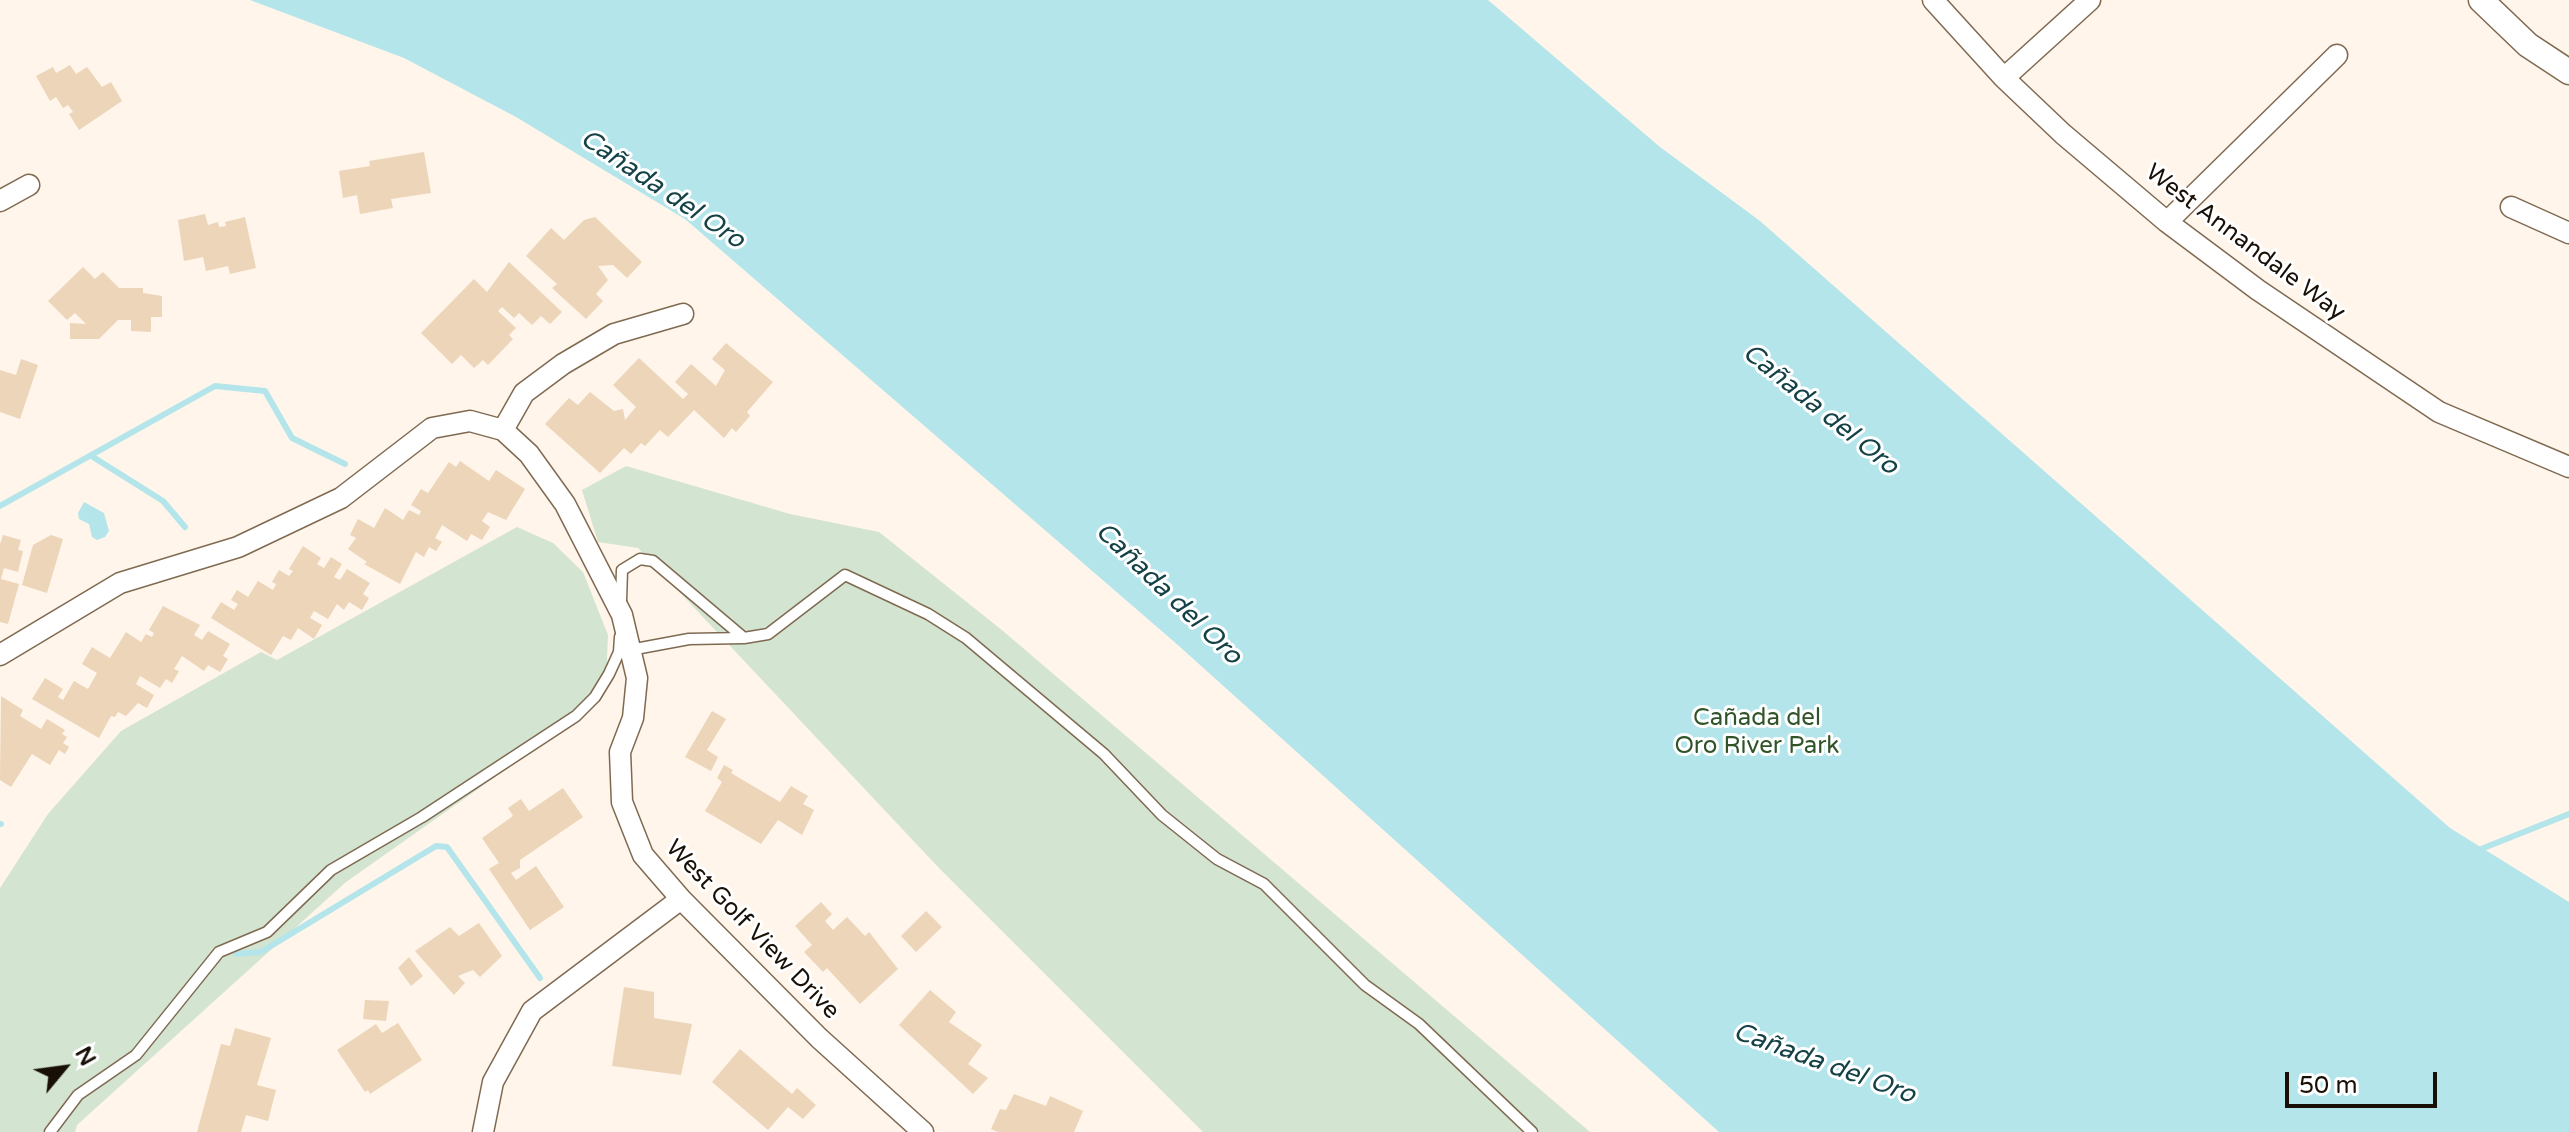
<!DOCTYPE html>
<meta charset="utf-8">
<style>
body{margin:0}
#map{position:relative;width:2569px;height:1132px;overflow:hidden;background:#fff5ea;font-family:"Varela Round",sans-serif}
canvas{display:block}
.north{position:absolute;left:24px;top:1028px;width:80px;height:80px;-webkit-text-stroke:6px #fff;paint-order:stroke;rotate:61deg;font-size:22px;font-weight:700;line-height:32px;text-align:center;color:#181006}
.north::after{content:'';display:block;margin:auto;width:28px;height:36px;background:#181006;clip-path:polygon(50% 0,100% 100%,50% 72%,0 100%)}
.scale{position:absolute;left:2285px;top:1072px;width:152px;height:36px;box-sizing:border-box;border:4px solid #181006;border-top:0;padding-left:10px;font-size:24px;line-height:28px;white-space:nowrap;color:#181006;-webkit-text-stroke:6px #fff;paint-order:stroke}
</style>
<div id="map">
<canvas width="2569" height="1132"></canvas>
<div class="north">N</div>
<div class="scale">50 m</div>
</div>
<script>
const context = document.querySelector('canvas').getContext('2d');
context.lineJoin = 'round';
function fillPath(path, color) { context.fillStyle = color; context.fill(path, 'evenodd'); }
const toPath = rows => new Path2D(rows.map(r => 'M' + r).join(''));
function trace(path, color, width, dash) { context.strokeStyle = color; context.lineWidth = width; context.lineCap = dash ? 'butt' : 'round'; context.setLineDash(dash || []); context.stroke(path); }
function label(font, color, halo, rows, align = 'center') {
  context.font = font + ' "Varela Round",sans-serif'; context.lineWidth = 6; context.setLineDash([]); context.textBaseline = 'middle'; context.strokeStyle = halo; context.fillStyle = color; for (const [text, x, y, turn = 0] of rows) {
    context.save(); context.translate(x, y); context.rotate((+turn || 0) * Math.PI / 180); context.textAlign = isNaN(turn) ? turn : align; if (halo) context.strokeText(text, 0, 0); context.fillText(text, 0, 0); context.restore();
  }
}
const green = toPath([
 [626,466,790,514,879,532,1003,631,1590,1132,1203,1132,938,867,638,548,598,542,582,490],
 [517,527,553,543,583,572,608,635,606,682,559,732,346,882,77,1125,75,1132,0,1132,0,888,48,814,121,731,261,652,277,660]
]);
const water = toPath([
 [250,0,1488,0,1660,147,1760,221,2450,828,2569,902,2569,1132,1719,1132,1179,646,685,219,516,117,404,58],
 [84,502,104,513,109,531,105,537,97,540,92,537,89,524,79,519,78,513]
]);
const stream = toPath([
 [93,457,163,501,185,527],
 [0,506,215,386,265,391,292,438,345,464],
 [0,824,1,824],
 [2476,851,2569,814],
 [236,954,261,952,436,846,447,847,540,978]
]);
const building = toPath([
 [70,65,76,74,87,67,102,87,111,82,122,101,79,130,69,114,73,112,68,105,63,108,56,97,50,101,36,76,53,67,56,73],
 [424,152,431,193,391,199,393,208,360,214,357,195,343,198,339,171,370,166,369,161],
 [205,214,208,225,218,222,219,227,226,226,225,222,245,217,256,268,230,274,228,266,206,271,203,257,184,261,178,220],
 [595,217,642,262,627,278,613,265,598,266,608,280,596,294,603,301,586,319,552,288,557,284,526,256,551,228,564,240,584,220],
 [509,262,562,312,550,324,541,316,532,325,519,313,514,318,502,307,498,311,516,328,509,335,513,339,488,365,483,360,474,368,461,355,452,364,421,333,474,279,487,292],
 [83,267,95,279,103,272,119,288,143,288,143,293,162,296,162,317,151,317,151,332,131,331,131,320,118,320,99,339,70,339,70,323,86,324,75,313,67,320,48,301],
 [726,343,773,382,747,412,750,416,736,432,732,428,724,438,694,410,668,437,660,430,645,446,641,443,631,454,624,448,600,473,545,424,569,398,578,405,590,392,614,411,623,409,625,420,636,407,613,385,639,358,683,399,688,394,675,382,691,364,716,386,725,370,712,359],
 [21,359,38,365,20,419,0,412,0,370,16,375],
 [460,461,489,481,496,470,525,489,506,520,488,512,482,521,490,527,482,540,471,534,467,541,442,525,435,538,442,542,436,551,429,547,424,557,416,552,400,584,364,564,367,562,348,549,356,538,350,535,358,519,374,528,385,508,403,520,409,510,419,515,421,511,411,505,421,489,428,493,449,462,456,467],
 [3,535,21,540,18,550,23,551,18,572,4,568,1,579,19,584,8,624,0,622,0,544],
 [51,535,63,539,47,593,22,585,33,545],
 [303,546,321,558,317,564,324,568,331,557,342,564,334,577,340,580,347,569,370,583,363,594,369,598,362,610,349,602,344,610,337,604,328,619,314,611,310,618,322,625,314,639,298,628,291,640,283,636,271,655,211,618,221,602,234,610,238,604,231,600,237,590,248,597,258,581,273,590,276,584,272,582,279,570,289,576,293,571,289,569],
 [163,606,200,625,194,635,202,640,208,631,230,644,223,656,228,659,220,672,208,665,204,671,182,656,174,669,179,671,172,683,166,679,160,688,140,676,136,684,154,695,147,708,138,703,126,716,118,712,115,717,111,716,99,738,32,699,45,678,63,689,58,697,63,700,74,681,88,689,97,673,82,664,92,647,110,658,126,632,141,642,146,634,152,637,154,633,149,630],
 [1,696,23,710,20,716,41,729,47,719,65,730,62,734,67,737,63,743,69,747,65,754,59,750,50,765,32,754,11,787,0,780],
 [712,711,726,719,707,750,718,757,711,771,685,757],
 [724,765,733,770,731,773,780,802,791,786,808,796,803,804,814,810,802,835,778,820,761,844,705,811,722,782,717,778],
 [563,788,583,817,520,860,520,868,511,873,516,880,536,866,564,907,530,930,489,869,499,863,482,838,513,816,508,808,521,799,529,811],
 [821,902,832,914,825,921,833,930,847,917,865,936,869,932,898,969,860,1004,827,968,823,972,804,952,812,945,795,926],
 [926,911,942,927,916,952,901,936],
 [479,923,502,956,480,977,473,970,458,976,465,983,454,995,415,951,450,927,459,936],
 [409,957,423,976,411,986,398,968],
 [624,987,654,992,654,1018,692,1024,681,1075,612,1066],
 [930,990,956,1012,949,1022,982,1045,968,1064,988,1078,973,1094,899,1025],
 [365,1000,389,1001,386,1021,363,1019],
 [398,1023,422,1060,370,1094,368,1090,365,1092,337,1050,376,1024,382,1033],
 [235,1028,271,1038,257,1085,276,1090,268,1121,246,1115,241,1132,197,1132,221,1044,230,1046],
 [740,1049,792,1094,797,1088,816,1105,803,1119,788,1107,768,1130,712,1082],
 [1014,1094,1046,1106,1050,1096,1083,1111,1074,1132,998,1132,991,1129,1000,1109,1006,1110]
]);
const service = toPath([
 [744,638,768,634,845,575,928,614,966,638,1104,754,1162,815,1217,859,1264,884,1365,985,1419,1024,1532,1132],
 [619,652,689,639,744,638,653,561,640,559,622,570,621,601],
 [50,1132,78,1095,136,1055,219,952,267,932,331,870,422,817,576,716,595,697,609,674,619,652,620,637]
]);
const minor = toPath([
 [1933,0,2004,78,2063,134,2167,222,2258,290,2439,412,2569,467],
 [2004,78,2090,0],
 [0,201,29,185],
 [2511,207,2569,233],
 [2167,222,2337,55],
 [503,430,524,393,563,364,614,334,683,314],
 [0,655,120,583,238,547,341,498,432,428,470,421,503,430,529,454,565,504,622,615,637,678,633,718,620,752,622,802,643,855,681,899,819,1038,923,1132],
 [483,1132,493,1082,532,1011,681,899]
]);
const tertiary = toPath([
 [2481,0,2528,45,2569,72]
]);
const streetNames = [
 ["West Annandale Way",2245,243,37],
 ["West Golf View Drive",752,930,46]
];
const parkNames = [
 ["Cañada del",1757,719],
 ["Oro River Park",1757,747]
];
const waterNames = [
 ["Cañada del Oro",662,190,34],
 ["Cañada del Oro",1820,410,39],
 ["Cañada del Oro",1168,594,44],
 ["Cañada del Oro",1824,1064,20]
];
fillPath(green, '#d3e4d0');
fillPath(water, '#b4e5eb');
trace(stream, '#b4e5eb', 6);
fillPath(building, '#ecd5b9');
trace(service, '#7f6a51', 13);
trace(minor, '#7f6a51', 23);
trace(tertiary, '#7f6a51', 27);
trace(service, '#fff', 10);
trace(minor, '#fff', 20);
trace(tertiary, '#fff', 24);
label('24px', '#181006', '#fff', streetNames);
label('24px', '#305428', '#fff', parkNames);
label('italic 26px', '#154247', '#fff', waterNames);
</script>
